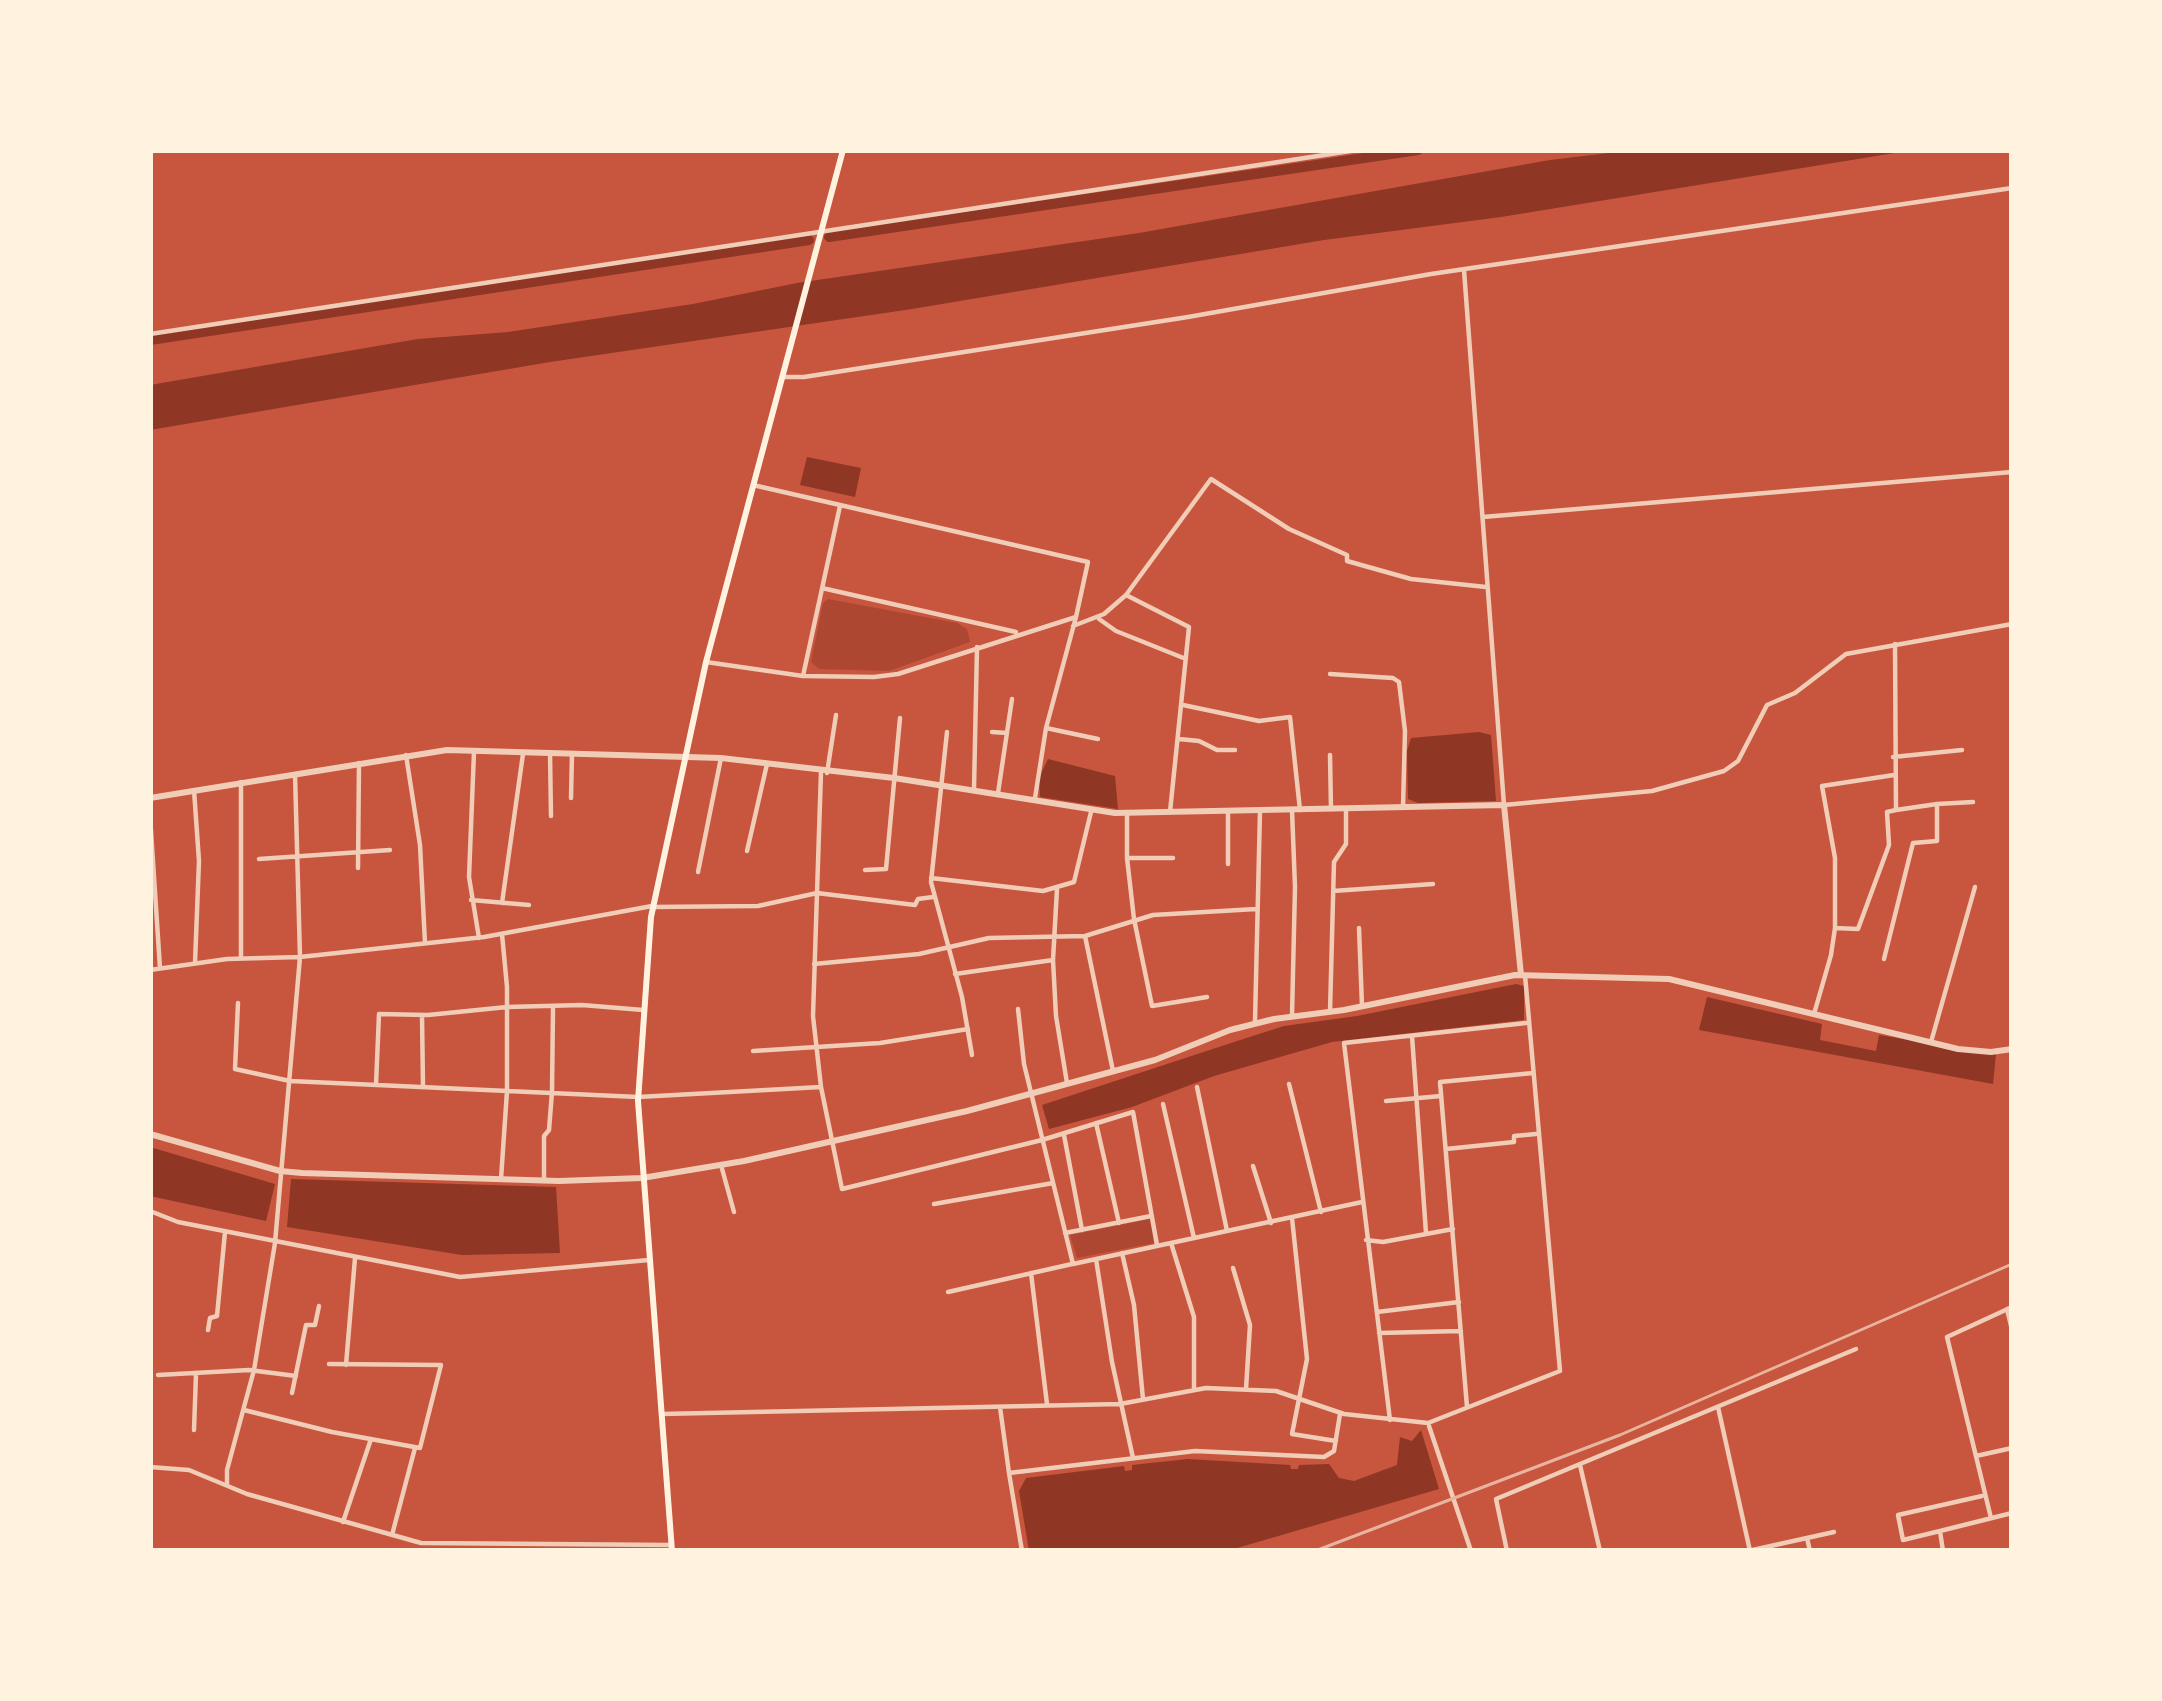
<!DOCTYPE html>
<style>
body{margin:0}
#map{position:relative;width:2162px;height:1701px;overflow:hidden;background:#c8553d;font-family:Manrope,sans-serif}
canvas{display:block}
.frame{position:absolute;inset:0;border:153px solid #fff3e0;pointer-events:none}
</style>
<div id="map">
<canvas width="2162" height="1701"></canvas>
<div class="frame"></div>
</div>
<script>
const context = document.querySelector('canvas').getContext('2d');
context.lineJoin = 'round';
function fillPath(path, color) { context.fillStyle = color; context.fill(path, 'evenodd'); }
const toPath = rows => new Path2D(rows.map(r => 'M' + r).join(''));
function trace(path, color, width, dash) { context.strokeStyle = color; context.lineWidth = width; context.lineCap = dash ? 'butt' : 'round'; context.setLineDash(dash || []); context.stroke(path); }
const green = toPath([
 [828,599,957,623,967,629,970,642,889,671,819,669,811,662,823,603],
 [1150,1219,1154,1243,1077,1258,1070,1235]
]);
const water = toPath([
 [1634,150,1913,150,1501,217,1324,240,912,309,550,362,150,430,150,385,418,339,508,332,693,304,797,283,1139,233,1550,160],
 [807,457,861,468,855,497,800,485],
 [1479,732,1491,735,1496,801,1418,803,1408,799,1407,751,1411,738],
 [1048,759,1115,776,1118,809,1040,797,1039,778],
 [1516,984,1524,986,1524,1020,1332,1042,1214,1076,1132,1107,1049,1129,1042,1105,1231,1043,1284,1026,1357,1016],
 [1707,997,1822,1024,1820,1040,1876,1051,1879,1035,1996,1054,1993,1084,1699,1030],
 [150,1147,275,1184,266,1221,150,1196],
 [291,1179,556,1187,560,1253,462,1255,287,1227],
 [1421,1430,1439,1489,1227,1551,1029,1551,1019,1491,1026,1478,1124,1466,1125,1471,1132,1470,1132,1465,1188,1459,1290,1465,1291,1469,1298,1469,1299,1465,1329,1464,1339,1478,1354,1481,1397,1465,1400,1437,1412,1441]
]);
const canal = toPath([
 [829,237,1418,150],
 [150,340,809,240]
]);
const minor = toPath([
 [1464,270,1504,805,1652,791,1724,771,1738,761,1767,705,1795,693,1846,654,2012,624],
 [150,334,1357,150],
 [782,377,804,377,1188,317,1431,274,2012,188],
 [1483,517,2012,472],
 [822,588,1016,632],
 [1126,595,1189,627,1170,812],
 [1099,619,1116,631,1186,659],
 [1073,626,1104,614,1126,595,1211,479,1289,529,1347,555,1347,561,1411,579,1486,587],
 [706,662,803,676,874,677,898,674,1076,617,1088,562,753,485],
 [1330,674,1393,678,1399,682,1405,731,1403,807],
 [803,676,840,506],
 [1183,705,1259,721,1290,717,1300,810],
 [1046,728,1098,739],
 [947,732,931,882,962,997,972,1055],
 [992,732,1007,733],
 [1179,739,1199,741,1217,750,1235,750],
 [474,752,469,877,479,938],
 [550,753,551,816],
 [406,755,420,845,425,943],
 [1330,755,1331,809],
 [1893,757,1962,750],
 [821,772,817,893,915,905,918,899,933,897],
 [827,773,836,715],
 [974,789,977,647],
 [194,790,199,861,195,963],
 [998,793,1012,699],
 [571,798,572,753],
 [1035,798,1046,728,1076,617],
 [1937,804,1973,802],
 [1127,813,1127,858,1134,919,1152,1006,1207,997],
 [150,816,160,968],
 [747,851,767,764],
 [1127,858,1173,858],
 [259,859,390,850],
 [1228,864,1228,812],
 [358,868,359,763],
 [865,870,886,869,900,718],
 [698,872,721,758],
 [931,878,1043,891,1074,882,1091,812],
 [1333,891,1433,884],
 [471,900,529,905],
 [502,903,523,754],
 [652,907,758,906,817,893,813,1016,821,1087,842,1189,1042,1140,1133,1112,1157,1245],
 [1359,928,1362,1006],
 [1835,928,1858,929,1889,845,1887,812,1896,810,1895,644],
 [1085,936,1113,1071],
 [241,956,241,782],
 [1884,959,1913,843,1937,841,1937,804,1896,810],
 [1053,960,1057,889],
 [814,964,919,954,989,938,1085,936,1153,915,1256,909],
 [150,970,227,959,300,957,484,937,652,906],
 [955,974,1053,960,1056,1016,1067,1083],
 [238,1003,235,1069,290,1081,638,1097,821,1087],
 [1018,1009,1024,1064,1073,1264,1362,1202],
 [1330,1012,1334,862,1346,844,1346,809],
 [1814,1014,1831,955,1835,928,1835,858,1822,786,1894,775],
 [422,1015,423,1087],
 [1292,1016,1295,887,1292,810],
 [1255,1021,1260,811],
 [1412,1036,1426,1233],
 [1931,1042,1975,887],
 [753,1051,880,1043,968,1029],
 [1289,1084,1321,1212],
 [376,1085,379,1014,428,1015,507,1007,582,1005,643,1010],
 [1197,1087,1227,1231],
 [1386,1101,1441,1096],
 [1163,1104,1194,1238],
 [1096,1123,1119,1223],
 [1064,1135,1082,1230],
 [1446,1149,1514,1142,1514,1136,1536,1134],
 [721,1165,734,1212],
 [1253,1166,1271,1223],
 [501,1179,507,1091,507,987,502,934],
 [544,1181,544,1136,549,1130,552,1092,553,1009],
 [934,1204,1053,1183],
 [150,1211,178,1222,460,1277,649,1260],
 [1292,1218,1307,1359,1292,1434,1336,1441],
 [1065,1233,1151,1216],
 [1366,1240,1383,1242,1453,1229],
 [1171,1243,1194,1317,1194,1390],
 [1122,1253,1134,1305,1143,1399],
 [1096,1259,1112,1362,1133,1458],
 [1233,1268,1250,1325,1246,1389],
 [1031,1273,1047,1404],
 [948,1292,1072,1264],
 [2007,1309,2012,1330],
 [1377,1312,1459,1302],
 [208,1330,210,1318,217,1316,225,1232],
 [1379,1333,1461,1331],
 [346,1365,355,1258],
 [158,1375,249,1370,296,1376],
 [292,1393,306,1325,315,1325,319,1306],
 [1000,1407,1009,1473,1195,1451,1324,1457,1334,1451,1340,1414],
 [1467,1407,1440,1082,1533,1073],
 [1718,1407,1750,1551],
 [244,1410,332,1432,420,1448,441,1365,329,1364],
 [661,1414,1120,1404,1206,1388,1276,1391,1344,1414,1428,1423,1560,1371,1525,975],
 [1390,1420,1344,1043,1526,1023],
 [1429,1426,1471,1551],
 [194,1430,196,1374],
 [1976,1456,2012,1448],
 [1580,1465,1600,1551],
 [150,1467,189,1470,247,1494,421,1543,671,1545],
 [1009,1473,1022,1551],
 [227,1484,227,1470,254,1370,275,1243,300,957,295,774],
 [1991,1518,1947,1337,2012,1307],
 [343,1522,371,1439],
 [1940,1531,1903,1540,1898,1515,1982,1496],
 [392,1535,415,1448],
 [1807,1538,1810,1551],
 [1507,1551,1496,1499,1856,1349],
 [1748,1551,1834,1532],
 [1943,1551,1940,1531,2012,1513]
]);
const tertiary = toPath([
 [150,798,447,750,721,758,894,778,1115,813,1504,805,1521,975],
 [150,1134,280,1171,302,1173,559,1181,642,1178,744,1161,967,1111,1155,1060,1230,1030,1274,1019,1344,1010,1515,975,1669,979,1958,1049,1991,1052,2012,1049]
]);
const secondary = toPath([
 [672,1551,638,1101,651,917,706,662,843,150]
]);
const rail = toPath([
 [1315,1551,1620,1435,2012,1264]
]);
fillPath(green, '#ae4732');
fillPath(water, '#8f3625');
trace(canal, '#8f3625', 10);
trace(minor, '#f1ccb7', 4.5);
trace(tertiary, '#f1ccb7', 6);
trace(secondary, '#fff3e0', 6);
trace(rail, '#e9b49f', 3);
</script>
